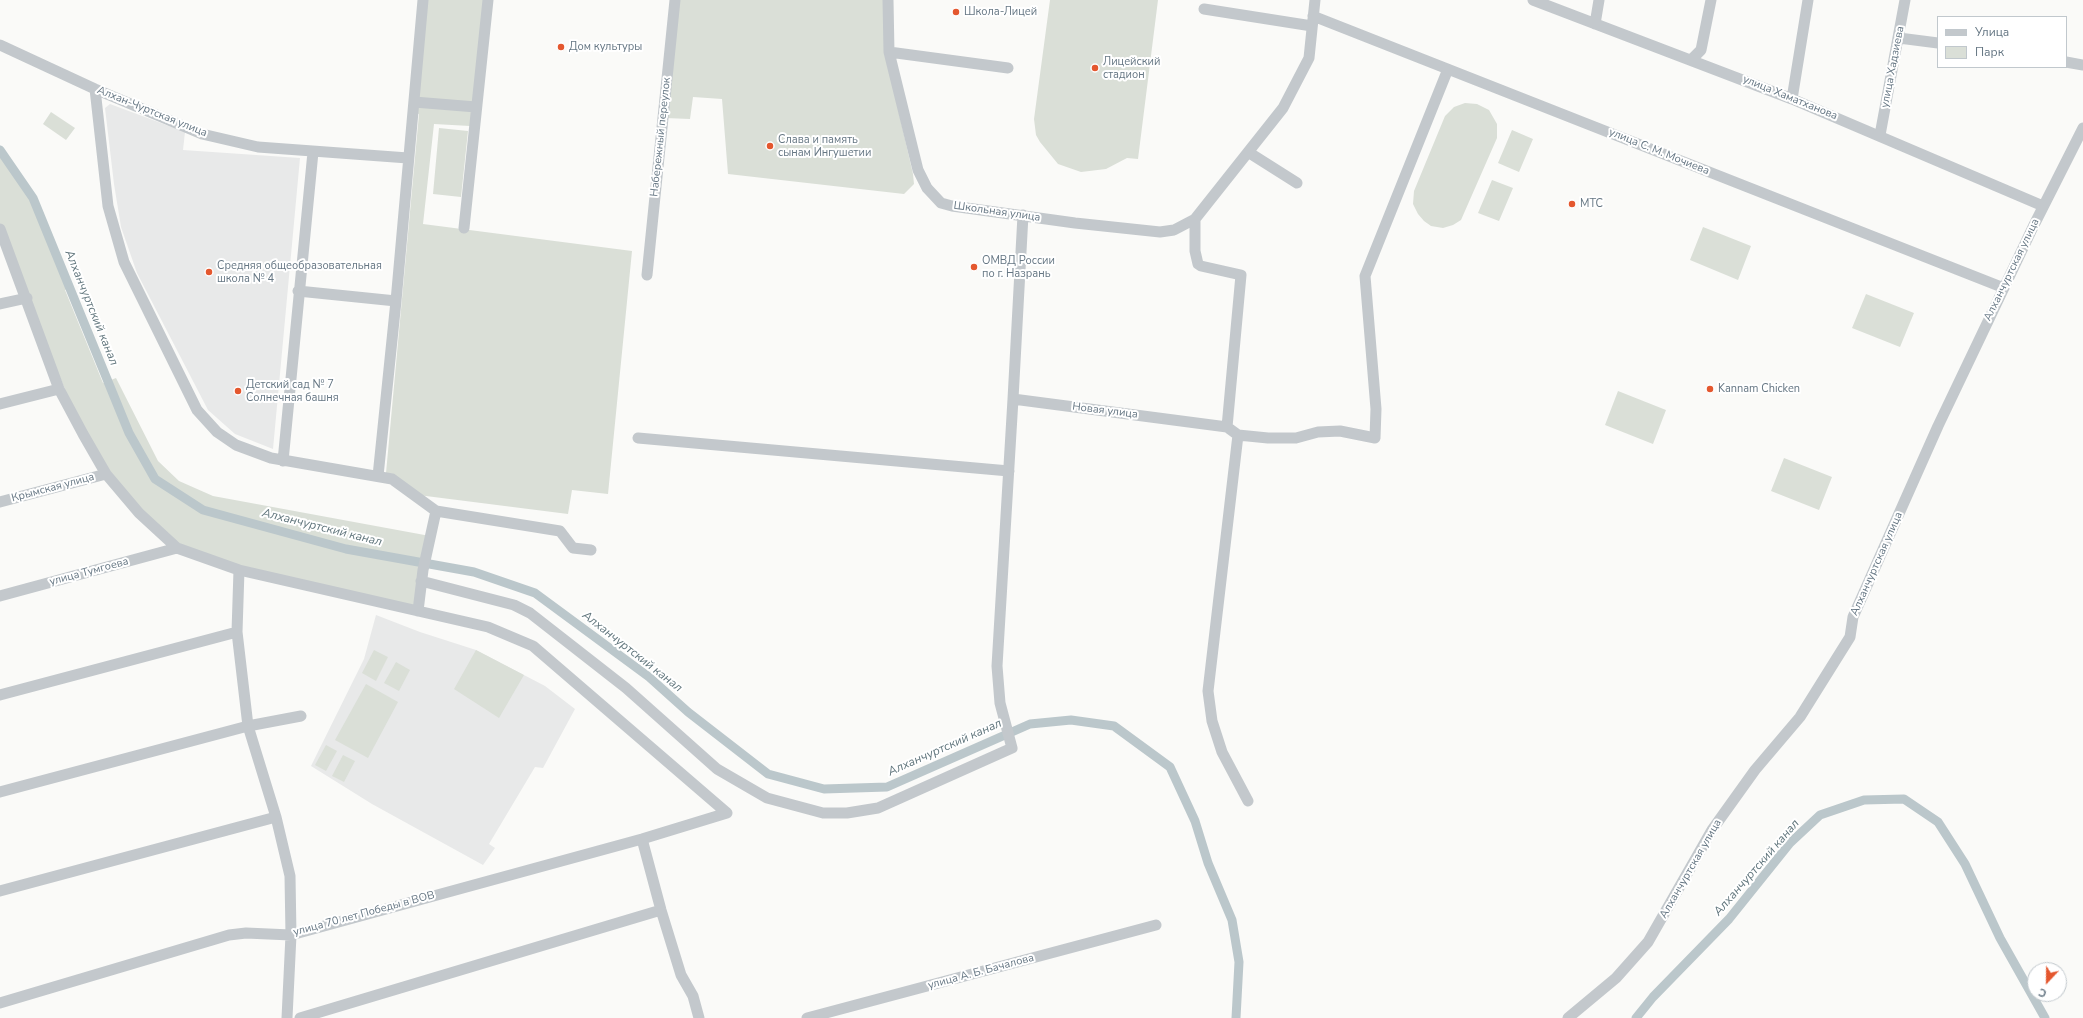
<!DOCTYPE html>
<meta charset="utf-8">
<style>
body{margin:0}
#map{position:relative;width:2083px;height:1018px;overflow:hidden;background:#fafaf8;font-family:"Nunito Sans",sans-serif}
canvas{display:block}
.legend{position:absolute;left:1937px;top:16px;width:130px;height:52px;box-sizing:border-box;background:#fff;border:1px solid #c1c8cd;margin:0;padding:5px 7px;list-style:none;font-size:12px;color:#657683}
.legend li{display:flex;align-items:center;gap:8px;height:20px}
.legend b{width:20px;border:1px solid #c1c8cd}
.north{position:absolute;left:2027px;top:962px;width:40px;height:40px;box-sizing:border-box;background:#fff;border:1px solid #c1c8cd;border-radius:50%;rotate:202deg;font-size:11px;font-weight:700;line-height:16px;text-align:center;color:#657683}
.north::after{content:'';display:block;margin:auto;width:14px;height:18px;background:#e4572e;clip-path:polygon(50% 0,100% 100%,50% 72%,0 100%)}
</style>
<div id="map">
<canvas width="2083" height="1018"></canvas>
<ul class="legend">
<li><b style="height:5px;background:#c3c8cc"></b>Улица</li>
<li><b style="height:11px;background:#dadfd7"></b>Парк</li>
</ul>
<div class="north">С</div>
</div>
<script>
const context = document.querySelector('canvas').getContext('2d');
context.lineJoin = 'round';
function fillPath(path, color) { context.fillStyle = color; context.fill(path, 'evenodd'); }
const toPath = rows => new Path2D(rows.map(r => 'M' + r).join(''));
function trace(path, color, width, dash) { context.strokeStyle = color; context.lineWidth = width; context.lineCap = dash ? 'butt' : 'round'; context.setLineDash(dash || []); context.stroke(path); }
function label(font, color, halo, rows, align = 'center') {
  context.font = font + ' "Nunito Sans",sans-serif'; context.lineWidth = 4; context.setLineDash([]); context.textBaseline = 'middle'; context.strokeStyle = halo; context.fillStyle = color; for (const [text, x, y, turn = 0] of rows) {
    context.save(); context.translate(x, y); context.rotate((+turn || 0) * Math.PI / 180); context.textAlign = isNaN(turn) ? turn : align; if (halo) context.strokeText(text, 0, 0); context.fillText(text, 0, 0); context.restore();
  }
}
const built = toPath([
 [110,104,185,132,183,150,300,158,273,449,235,434,208,410,137,273,121,227,114,184,105,108],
 [376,615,420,632,476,650,545,686,575,709,543,768,535,767,489,844,495,848,483,865,372,804,311,766,364,659]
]);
const green = toPath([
 [423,0,488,0,470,126,434,124,423,224,632,251,608,494,572,490,568,514,418,495,386,473,419,114,413,113],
 [678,0,884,0,884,48,913,174,914,184,904,194,728,174,722,99,693,97,690,119,665,118],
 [1050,0,1158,0,1138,159,1127,158,1106,169,1081,172,1058,164,1040,142,1036,135,1034,119],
 [1465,103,1477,104,1489,110,1497,124,1497,138,1461,220,1453,225,1443,228,1431,226,1424,221,1418,214,1413,204,1414,191,1445,116,1454,107],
 [51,112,75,128,66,140,43,124],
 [439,128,468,131,461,197,433,194],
 [1512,130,1533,139,1519,172,1498,163],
 [0,150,33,198,70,287,65,290,103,383,116,378,158,461,179,481,213,496,430,536,418,611,239,570,177,548,139,513,83,434,0,229],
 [1492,180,1513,188,1499,221,1478,213],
 [1703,227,1751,246,1738,280,1690,260],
 [1866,294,1914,313,1900,347,1852,328],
 [1618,391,1666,410,1653,444,1605,425],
 [1784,458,1832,477,1819,510,1771,491],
 [374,650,388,657,376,681,362,673],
 [476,650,524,675,499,718,454,689],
 [396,662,410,670,399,691,384,683],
 [366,684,398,702,368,758,335,740],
 [326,745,337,751,326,771,315,765],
 [343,755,355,761,344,782,332,776]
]);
const canal = toPath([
 [0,150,33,198,129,433,155,479,203,510,346,549,474,572,535,593,649,677,688,712,768,774,824,789,887,787,1030,724,1071,720,1114,726,1170,767,1195,821,1208,863,1232,920,1239,962,1236,1018],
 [1636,1018,1653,997,1729,919,1790,843,1820,815,1864,800,1904,799,1938,822,1965,864,2000,938,2045,1018]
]);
const minor = toPath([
 [888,0,889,52,918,170,927,188,941,203,952,206,1075,223,1160,232,1174,230,1195,219,1283,108,1309,58,1315,0],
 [1533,0,1792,99,2043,206],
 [1204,9,1312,26],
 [1313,16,2004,288],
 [1595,24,1599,0],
 [1899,38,1938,43],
 [0,45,95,89,202,134,258,147,408,158],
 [889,52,1008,68],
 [1692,59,1701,50,1711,0],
 [2066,62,2083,65],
 [95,89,108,206,124,262,197,410,217,432,236,445,271,458,392,479,436,511,560,531,573,548,591,550],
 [1792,99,1808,0],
 [414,102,476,107],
 [1880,135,1905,0],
 [1248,152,1297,183],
 [1023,215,1013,399,1227,427,1238,435,1268,438,1296,438,1318,432,1340,431,1375,438,1376,409,1365,276,1448,69],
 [1195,219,1195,251,1198,264,1201,266,1241,275,1227,427],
 [464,228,488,0],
 [0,229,59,389,83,434,106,474,139,513,177,548,239,570,488,627,533,646,727,813],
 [647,275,675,0],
 [298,291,396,301],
 [0,304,27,298],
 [0,404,59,389],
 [1238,435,1208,691,1212,721,1222,752,1248,801],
 [638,438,1009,471],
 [283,461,313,152],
 [378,476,396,301,423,0],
 [0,502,106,474],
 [239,570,237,632,248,726,276,817,290,876,291,935,287,1018],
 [421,581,514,605,530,613,626,688,717,769,767,798,823,813,847,813,878,808,1012,748,1000,703,997,666,1013,399],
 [0,596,177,548],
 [418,611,423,570,436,511],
 [0,695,237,632],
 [0,792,248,726,301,716],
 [642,839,661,910,681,975,693,996,699,1018],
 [0,891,276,817],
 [0,1003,229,935,246,933,291,935,642,839,727,813],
 [300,1018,661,910],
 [807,1018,1156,925],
 [1568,1018,1616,978,1648,942,1712,830,1755,770,1800,717,1850,637,1853,617,1938,426,2033,227,2083,128]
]);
const markers = [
 [956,12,4,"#e4572e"],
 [561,47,4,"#e4572e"],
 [1095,68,4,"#e4572e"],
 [770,146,4,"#e4572e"],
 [1572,204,4,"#e4572e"],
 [974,267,4,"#e4572e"],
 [209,272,4,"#e4572e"],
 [1710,389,4,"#e4572e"],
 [238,391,4,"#e4572e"]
];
const poiNames = [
 ["Школа-Лицей",964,12],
 ["Дом культуры",569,47],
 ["Лицейский",1103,62],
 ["стадион",1103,75],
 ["Слава и память",778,140],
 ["сынам Ингушетии",778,153],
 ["МТС",1580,204],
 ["ОМВД России",982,261],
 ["по г. Назрань",982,274],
 ["Средняя общеобразовательная",217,266],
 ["школа № 4",217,279],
 ["Детский сад № 7",246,385],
 ["Солнечная башня",246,398],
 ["Kannam Chicken",1718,389]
];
const streetNames = [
 ["улица Хадзиева",1893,67,-79],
 ["улица Хаматханова",1790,98,22],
 ["Алхан-Чуртская улица",152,112,22],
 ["Набережный переулок",661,137,-84],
 ["улица С. М. Мочиева",1659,152,22],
 ["Школьная улица",997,212,8],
 ["Алханчуртская улица",2012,270,-64],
 ["Новая улица",1105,411,7],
 ["Крымская улица",53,488,-15],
 ["Алханчуртская улица",1877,564,-66],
 ["улица Тумгоева",89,572,-15],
 ["Алханчуртская улица",1691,869,-60],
 ["улица 70 лет Победы в ВОВ",364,914,-15],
 ["улица А. Б. Бачалова",981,972,-15]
];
const waterNames = [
 ["Алханчуртский канал",91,308,68],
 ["Алханчуртский канал",322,528,14],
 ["Алханчуртский канал",632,652,38],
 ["Алханчуртский канал",945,748,-24],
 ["Алханчуртский канал",1757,868,-49]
];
fillPath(built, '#e8e9e9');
fillPath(green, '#dadfd7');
trace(canal, '#bbc7cb', 9);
trace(minor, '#c3c8cc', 11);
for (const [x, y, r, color] of markers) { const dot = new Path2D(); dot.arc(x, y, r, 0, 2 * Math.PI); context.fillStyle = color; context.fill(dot); trace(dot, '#fff', 1.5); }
label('11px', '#657683', '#fff', poiNames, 'left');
label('11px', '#657683', '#fff', streetNames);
label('italic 12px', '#60757c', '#fff', waterNames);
</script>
